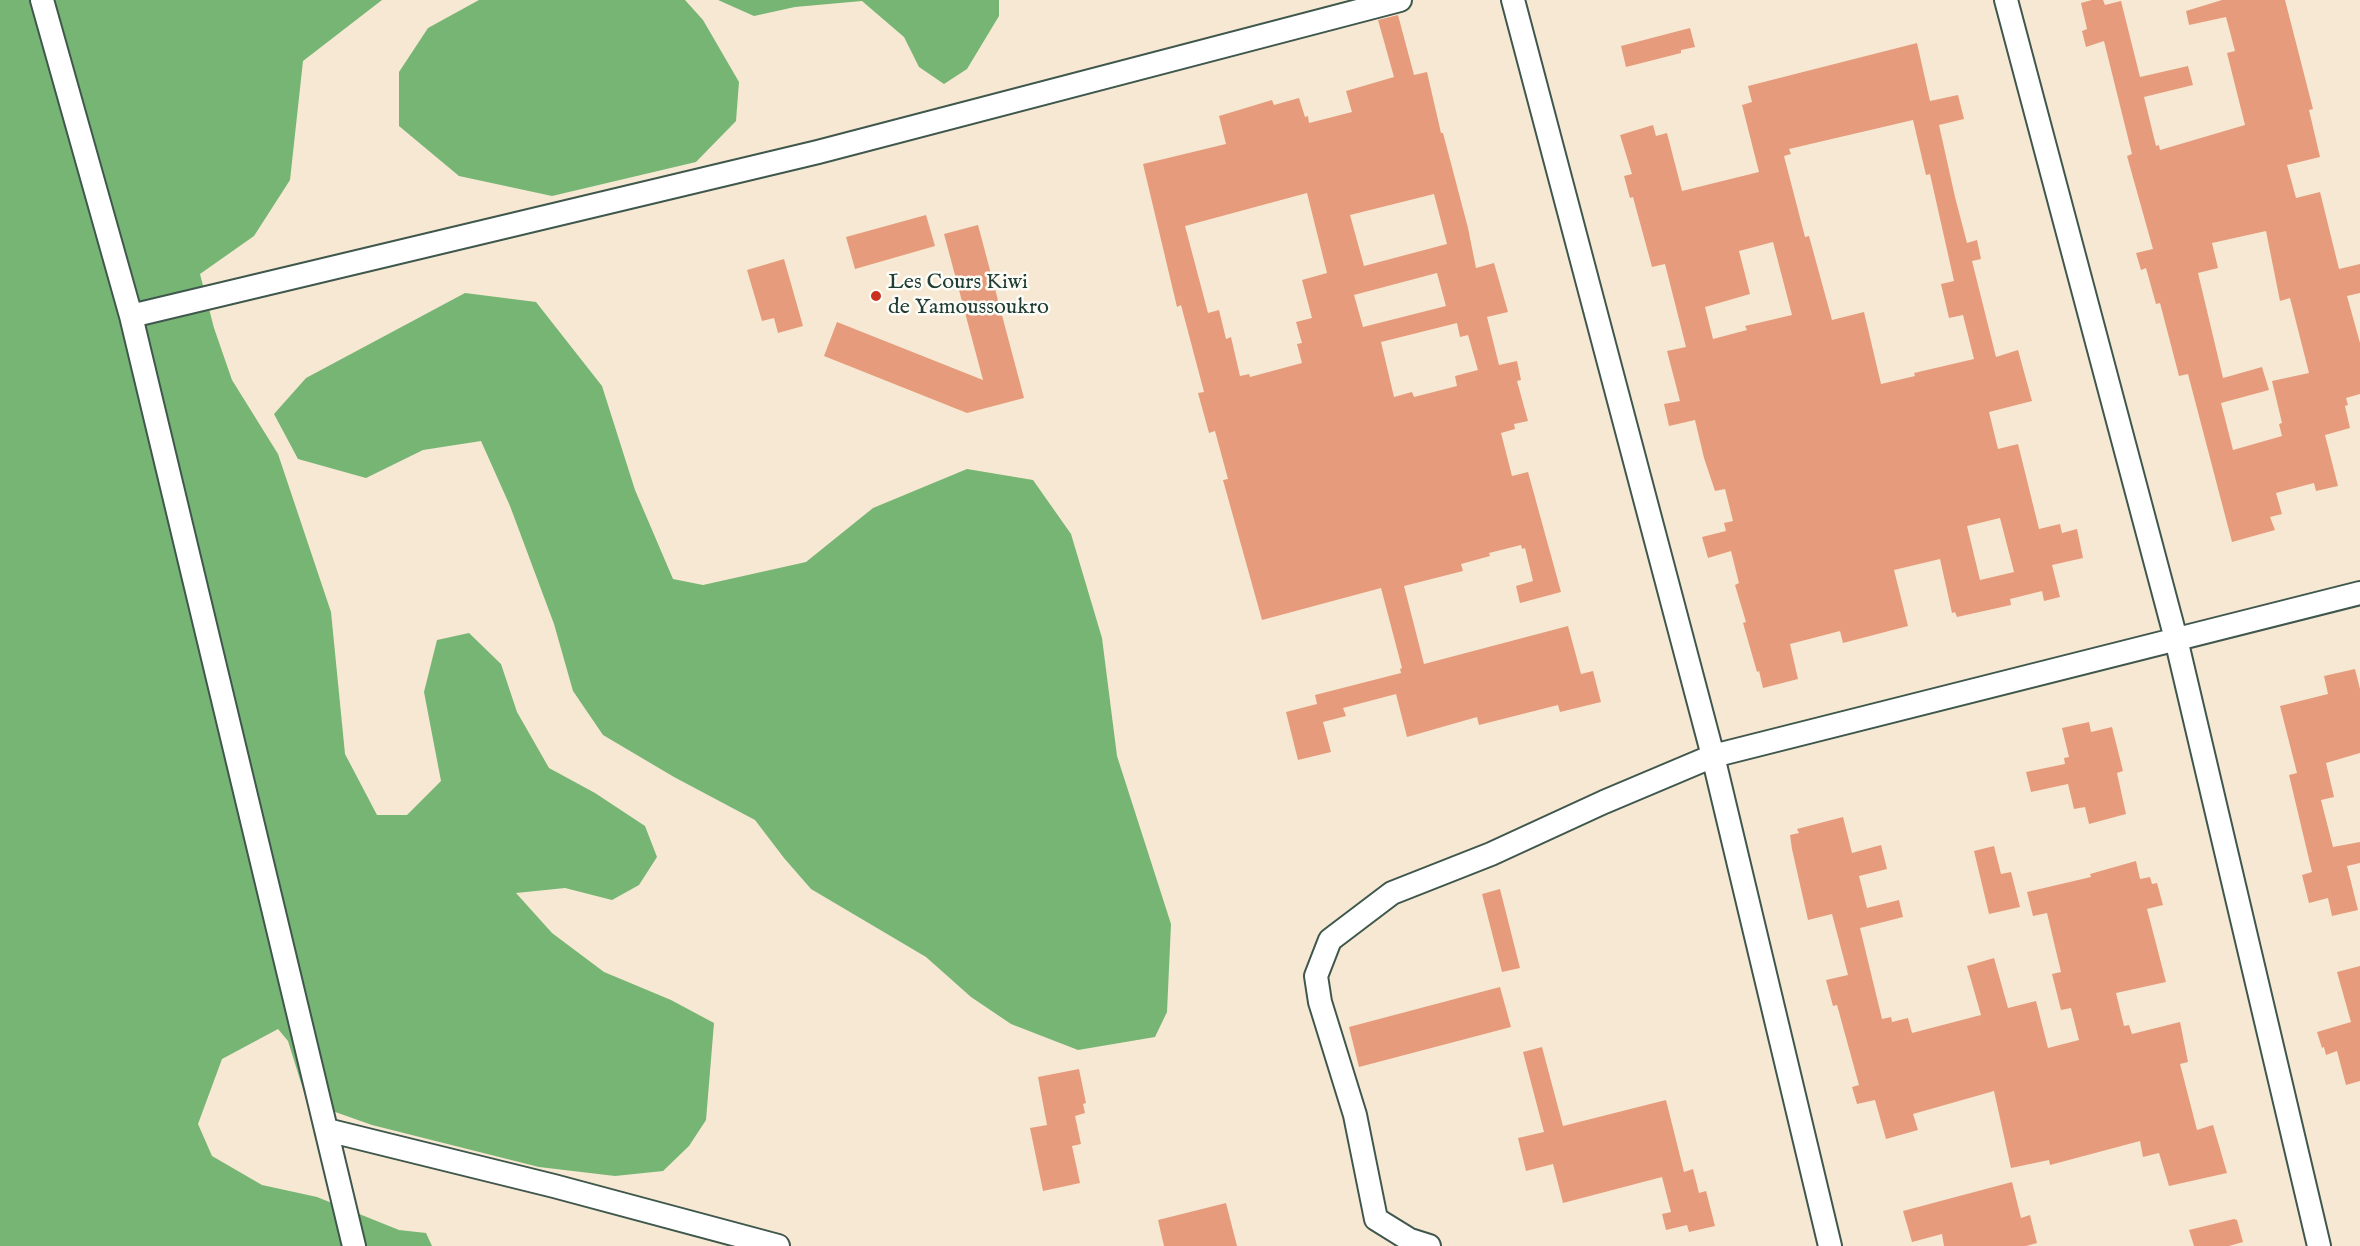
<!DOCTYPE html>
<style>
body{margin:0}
canvas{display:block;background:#f6e8d2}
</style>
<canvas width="2360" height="1246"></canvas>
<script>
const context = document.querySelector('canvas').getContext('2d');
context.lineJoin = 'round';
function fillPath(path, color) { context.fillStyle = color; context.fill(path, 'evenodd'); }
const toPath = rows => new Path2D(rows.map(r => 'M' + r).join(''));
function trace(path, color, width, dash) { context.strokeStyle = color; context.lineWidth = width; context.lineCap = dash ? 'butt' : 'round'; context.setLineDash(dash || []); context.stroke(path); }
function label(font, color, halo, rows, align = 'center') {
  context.font = font + ' "IM FELL English",serif'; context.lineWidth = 5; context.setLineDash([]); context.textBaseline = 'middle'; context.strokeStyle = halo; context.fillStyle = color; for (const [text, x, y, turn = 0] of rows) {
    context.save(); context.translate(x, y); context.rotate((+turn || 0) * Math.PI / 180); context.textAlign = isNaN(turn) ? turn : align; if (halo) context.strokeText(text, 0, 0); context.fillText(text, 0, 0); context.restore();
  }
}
const forest = toPath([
 [0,0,382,0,303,61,290,180,254,236,200,274,214,328,232,380,278,454,331,612,345,754,377,815,407,815,441,781,424,692,437,640,469,633,501,664,517,712,549,768,595,793,645,826,657,857,639,885,612,900,565,888,516,893,552,933,604,972,671,1000,714,1023,706,1120,689,1146,663,1171,615,1176,539,1167,372,1125,307,1102,288,1041,278,1029,222,1059,198,1124,212,1156,262,1185,317,1197,399,1230,426,1233,432,1246,0,1246],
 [479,0,685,0,703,20,739,82,736,121,696,162,552,196,459,176,399,126,399,72,428,28],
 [718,0,999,0,999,16,967,69,944,84,919,67,904,37,862,1,795,7,754,16],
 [465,293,536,302,602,386,635,490,673,579,703,585,806,562,873,508,967,469,1033,480,1071,534,1102,638,1117,756,1171,924,1167,1012,1155,1037,1078,1050,1011,1024,971,997,926,957,811,889,784,858,755,820,674,777,603,735,573,691,554,624,510,506,481,441,423,450,366,478,298,459,274,414,306,378]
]);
const building = toPath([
 [2092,0,2103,0,2105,5,2121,1,2140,77,2188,66,2193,85,2144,97,2156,146,2159,145,2160,150,2245,125,2227,53,2235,51,2226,17,2189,25,2186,11,2222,0,2285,0,2313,109,2309,110,2320,157,2287,165,2296,198,2320,192,2339,269,2360,264,2360,293,2347,296,2360,343,2360,394,2346,398,2348,405,2345,406,2350,428,2325,435,2338,486,2316,491,2314,483,2276,493,2282,514,2270,517,2275,530,2232,542,2188,374,2179,376,2160,303,2156,304,2146,268,2141,270,2136,253,2153,249,2127,156,2132,154,2104,41,2086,47,2082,31,2087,29,2081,3],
 [2266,231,2280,301,2290,298,2309,373,2272,381,2282,423,2279,424,2282,436,2233,450,2221,403,2269,390,2262,367,2223,378,2198,273,2218,268,2212,243],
 [1398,15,1414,75,1427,72,1441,133,1443,133,1468,228,1476,268,1494,263,1508,312,1487,317,1499,365,1517,361,1521,380,1517,381,1528,421,1514,424,1515,429,1501,433,1512,476,1528,472,1561,592,1520,603,1516,586,1533,581,1525,548,1522,549,1521,545,1489,553,1490,556,1461,564,1463,571,1404,586,1424,664,1568,626,1581,674,1593,671,1601,702,1560,712,1558,705,1479,725,1477,717,1407,737,1396,694,1343,708,1346,716,1323,722,1331,752,1298,760,1286,712,1317,704,1315,695,1401,673,1400,669,1402,668,1381,588,1262,620,1223,480,1228,479,1215,431,1209,433,1198,393,1204,392,1181,305,1177,307,1143,164,1226,144,1219,116,1272,100,1274,105,1299,98,1305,117,1308,116,1309,123,1352,112,1346,91,1394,77,1378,20],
 [1307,193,1327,273,1302,280,1312,318,1296,322,1302,343,1297,344,1302,363,1250,377,1249,374,1240,376,1231,337,1226,339,1219,310,1208,313,1185,226],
 [1434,194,1447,244,1364,266,1350,215],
 [1437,273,1446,306,1363,327,1354,295],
 [1457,323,1460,337,1468,335,1478,370,1455,376,1457,386,1414,397,1412,392,1394,397,1381,342],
 [1690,28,1695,47,1681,50,1681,53,1626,67,1621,46],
 [1917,43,1930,101,1958,95,1964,119,1939,125,1955,197,1967,243,1977,240,1981,259,1972,261,1996,357,2018,350,2032,401,1989,412,1998,449,2018,444,2039,529,2060,524,2062,533,2077,529,2083,558,2052,565,2060,597,2044,601,2042,591,2010,599,2011,605,1957,617,1955,612,1952,613,1940,559,1894,570,1908,626,1843,643,1840,631,1790,644,1798,679,1763,688,1759,671,1757,672,1743,623,1746,622,1735,585,1739,583,1731,551,1708,558,1702,537,1726,531,1724,523,1733,521,1725,489,1715,491,1704,458,1695,420,1669,426,1664,404,1680,401,1667,351,1686,347,1665,264,1652,267,1633,197,1630,198,1624,176,1632,174,1620,135,1653,125,1656,136,1667,133,1682,191,1759,172,1742,105,1752,102,1748,86],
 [1913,120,1926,175,1930,174,1954,281,1941,284,1949,318,1963,315,1974,359,1914,373,1915,376,1881,384,1864,312,1832,320,1809,236,1805,237,1784,156,1791,154,1789,149],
 [1773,242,1792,315,1745,326,1747,330,1713,339,1705,307,1750,294,1739,251],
 [2000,518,2014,572,1980,580,1967,526],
 [926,215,935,246,855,269,846,237],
 [978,225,1024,398,967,413,824,356,837,322,983,380,944,234],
 [784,259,803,326,778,333,774,318,762,321,747,270],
 [2355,669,2360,689,2360,753,2326,763,2334,797,2321,800,2333,847,2360,842,2360,863,2347,866,2358,910,2332,916,2328,898,2309,903,2302,875,2312,872,2289,775,2297,773,2280,706,2328,694,2324,676],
 [2089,722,2091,732,2112,727,2123,771,2117,773,2126,814,2089,824,2085,807,2074,809,2068,784,2031,792,2026,772,2065,764,2064,758,2069,757,2062,728],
 [1843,817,1852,853,1881,845,1887,869,1859,876,1867,908,1899,900,1903,917,1860,928,1882,1019,1891,1017,1892,1022,1908,1018,1912,1033,1981,1015,1967,966,1994,958,2008,1008,2036,1001,2048,1048,2079,1040,2071,1008,2061,1010,2052,974,2061,972,2047,913,2033,916,2027,892,2091,877,2090,874,2136,861,2140,879,2150,877,2152,884,2157,883,2163,905,2147,909,2166,982,2116,993,2124,1026,2129,1025,2132,1034,2180,1022,2188,1062,2180,1064,2197,1130,2213,1125,2227,1173,2169,1186,2159,1153,2143,1157,2140,1141,2050,1165,2049,1160,2011,1168,1994,1091,1913,1114,1918,1130,1886,1139,1875,1100,1857,1104,1852,1087,1859,1085,1837,1005,1833,1006,1826,980,1848,975,1832,914,1808,920,1792,849,1790,835,1799,833,1797,829],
 [1994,846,2001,874,2011,872,2020,907,1989,914,1974,851],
 [1500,889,1520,968,1502,972,1482,894],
 [2360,966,2360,1081,2346,1085,2337,1051,2326,1055,2324,1047,2322,1048,2317,1032,2351,1022,2337,972],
 [1500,987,1511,1027,1359,1067,1349,1027],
 [1542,1047,1563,1126,1666,1100,1684,1172,1693,1169,1699,1193,1706,1191,1715,1226,1689,1232,1687,1225,1666,1230,1662,1214,1671,1212,1662,1177,1563,1203,1553,1164,1526,1171,1518,1138,1544,1132,1523,1052],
 [1079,1069,1086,1103,1083,1104,1085,1113,1075,1116,1081,1144,1072,1146,1080,1183,1043,1191,1030,1128,1047,1125,1038,1077],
 [2012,1182,2021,1218,2030,1215,2037,1243,2026,1246,1944,1246,1942,1234,1912,1242,1903,1211],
 [1226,1203,1237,1246,1164,1246,1158,1220],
 [2234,1219,2237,1220,2243,1242,2229,1246,2194,1246,2189,1230]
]);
const minor = toPath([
 [42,0,131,316,354,1246],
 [1513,0,1713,756,1830,1246],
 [2006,0,2176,639,2319,1246],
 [131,316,818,152,1400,0],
 [327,1130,554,1186,778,1246],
 [1429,1246,1410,1240,1376,1219,1355,1115,1320,1002,1316,976,1330,940,1392,893,1491,854,1604,802,1713,756,2360,593]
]);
const markers = [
 [876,296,6,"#c8321e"]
];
const poiNames = [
 ["Les Cours Kiwi",888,283],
 ["de Yamoussoukro",888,308]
];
fillPath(forest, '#77b575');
fillPath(building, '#e69c7c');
trace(minor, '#3f574c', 26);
trace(minor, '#fff', 22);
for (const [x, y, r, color] of markers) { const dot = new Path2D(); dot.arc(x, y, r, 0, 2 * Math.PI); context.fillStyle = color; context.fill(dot); trace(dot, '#fdfcf7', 2); }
label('22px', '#1f3d34', '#fdfcf7', poiNames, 'left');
</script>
